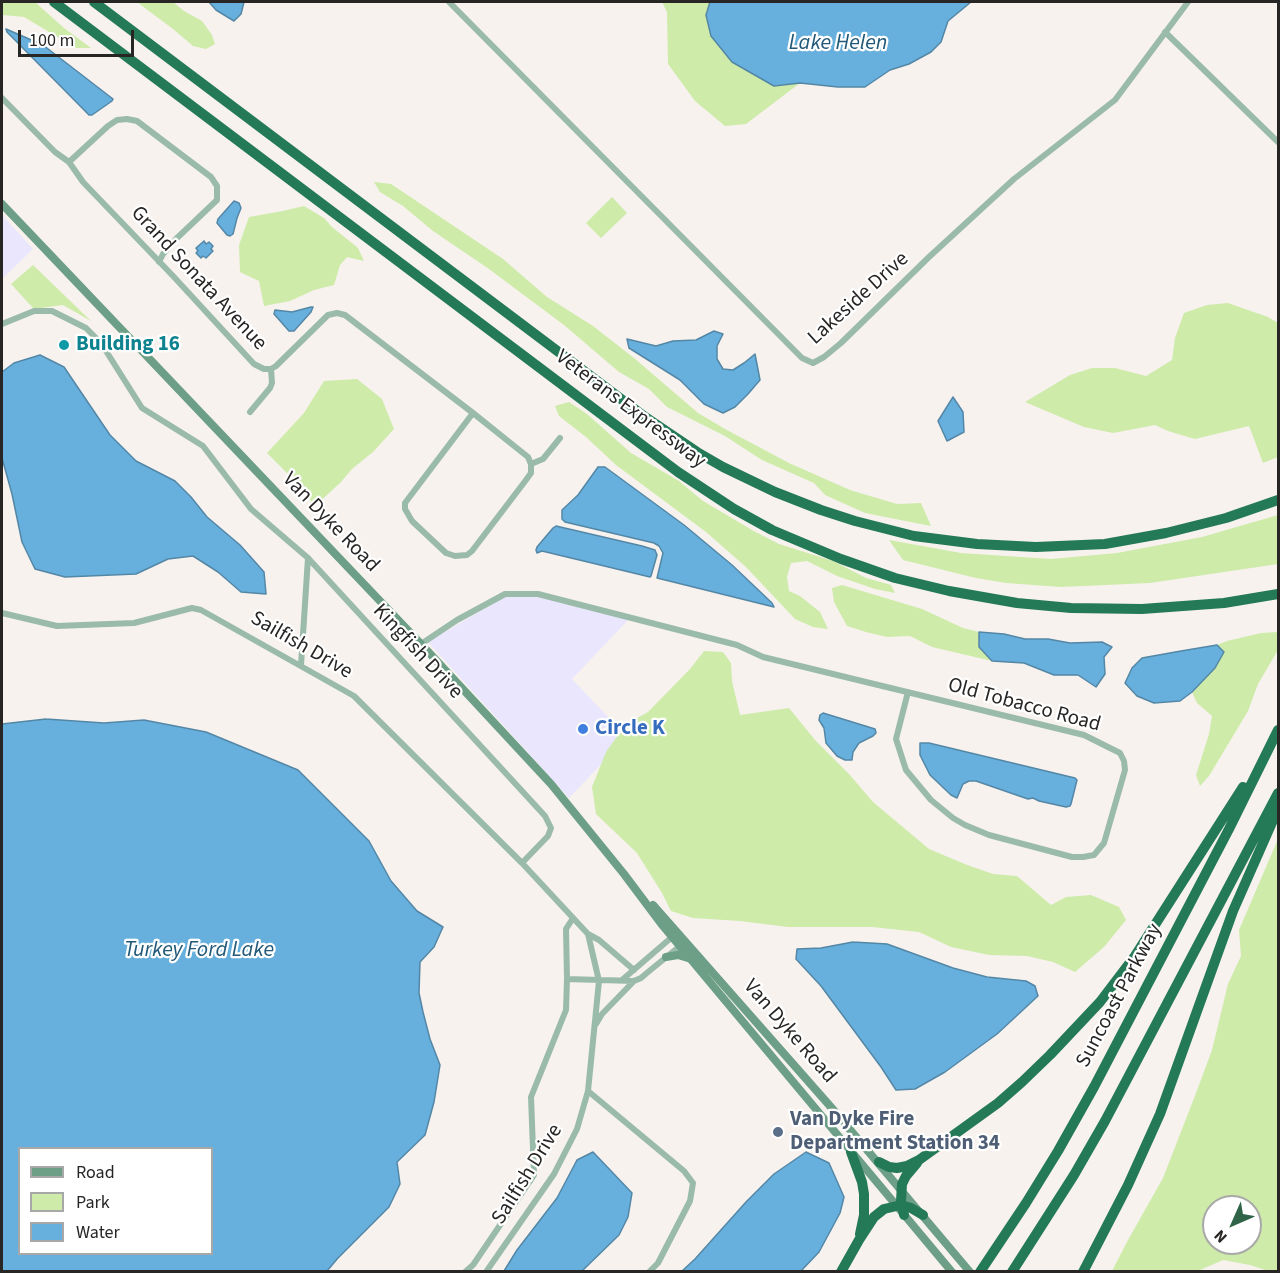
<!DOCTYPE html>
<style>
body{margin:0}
#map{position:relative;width:1280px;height:1273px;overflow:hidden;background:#f7f2ee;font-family:"Source Sans 3",sans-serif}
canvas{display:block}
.frame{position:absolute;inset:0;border:3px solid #282625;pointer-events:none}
.legend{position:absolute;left:18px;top:1147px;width:195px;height:108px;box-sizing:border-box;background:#fff;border:2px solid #a9a8a8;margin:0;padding:8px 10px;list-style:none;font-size:18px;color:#282625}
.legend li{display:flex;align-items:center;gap:12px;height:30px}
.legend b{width:30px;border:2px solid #a9a8a8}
.north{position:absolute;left:1202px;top:1195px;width:60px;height:60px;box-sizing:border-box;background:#fff;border:2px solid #a9a8a8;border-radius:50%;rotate:225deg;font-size:16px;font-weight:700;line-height:24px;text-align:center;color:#282625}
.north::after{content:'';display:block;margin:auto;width:21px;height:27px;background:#306449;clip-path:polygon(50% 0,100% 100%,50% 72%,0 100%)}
.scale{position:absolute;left:18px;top:30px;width:116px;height:27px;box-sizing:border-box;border:3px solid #282625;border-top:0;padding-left:8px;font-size:18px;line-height:21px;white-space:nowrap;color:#282625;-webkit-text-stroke:4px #fff;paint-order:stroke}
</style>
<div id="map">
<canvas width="1280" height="1273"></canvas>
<div class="frame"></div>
<ul class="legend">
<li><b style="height:8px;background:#6d9f86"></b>Road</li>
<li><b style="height:16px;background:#ceeba9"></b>Park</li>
<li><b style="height:16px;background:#67b0dd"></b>Water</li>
</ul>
<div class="north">N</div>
<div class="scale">100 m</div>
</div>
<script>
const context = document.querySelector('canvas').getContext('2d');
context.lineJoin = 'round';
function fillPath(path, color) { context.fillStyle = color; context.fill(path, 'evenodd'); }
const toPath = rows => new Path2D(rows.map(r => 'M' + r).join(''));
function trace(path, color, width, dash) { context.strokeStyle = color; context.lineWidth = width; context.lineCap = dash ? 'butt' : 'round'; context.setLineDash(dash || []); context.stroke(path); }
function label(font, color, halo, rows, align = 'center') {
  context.font = font + ' "Source Sans 3",sans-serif'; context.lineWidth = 4.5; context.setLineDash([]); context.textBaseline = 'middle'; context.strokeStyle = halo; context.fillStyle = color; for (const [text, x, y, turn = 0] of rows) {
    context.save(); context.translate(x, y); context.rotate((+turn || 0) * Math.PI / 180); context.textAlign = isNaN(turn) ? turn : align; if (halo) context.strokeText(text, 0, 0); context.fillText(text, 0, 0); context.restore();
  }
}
const commercial = toPath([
 [2,215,33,249,2,279],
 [506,596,540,597,572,606,630,618,572,679,627,737,569,798,428,642]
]);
const green = toPath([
 [2,2,35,2,64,28,91,48,76,48,24,17,3,15,2,14],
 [137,2,173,2,184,11,202,21,212,35,215,44,206,49,193,46,173,29],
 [662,2,710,2,706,15,774,86,800,83,746,124,725,126,695,101,668,64,667,12],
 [374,182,391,184,503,259,547,297,593,326,634,358,698,413,725,429,789,463,850,490,897,504,921,503,931,526,865,513,825,495,814,483,762,460,725,436,667,407,649,389,619,372,564,325,489,269,433,231,403,206,380,192],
 [612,197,627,213,601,238,586,223],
 [304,206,324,218,332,227,358,248,364,261,347,257,340,265,334,285,314,290,290,301,264,306,259,281,240,272,239,245,249,217,283,211],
 [33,265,91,321,63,305,34,309,11,284],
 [1228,303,1268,317,1278,323,1278,457,1263,463,1249,426,1195,439,1168,431,1155,425,1113,433,1084,427,1025,402,1070,375,1092,368,1115,368,1146,376,1172,360,1175,338,1184,313,1207,305],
 [357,379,382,399,394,429,373,452,352,469,341,482,315,506,296,482,267,453,304,413,324,381],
 [569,402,587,414,631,453,679,481,703,501,752,530,779,544,833,561,866,578,891,585,895,593,875,589,837,576,807,561,791,563,787,577,789,591,800,596,820,612,828,629,813,627,795,619,746,567,706,532,616,465,586,437,559,416,555,406],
 [1278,515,1278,564,1150,583,1061,587,1006,583,976,578,903,560,889,540,961,553,1051,559,1117,553,1202,537],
 [842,585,922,609,963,628,979,632,979,647,992,661,932,647,910,636,887,637,866,632,847,626,834,602,832,588],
 [1278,632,1278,650,1258,684,1248,711,1209,776,1200,786,1196,775,1209,734,1212,716,1197,703,1192,692,1215,668,1224,652,1217,645,1227,641,1261,633],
 [704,651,723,652,731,663,732,681,740,715,789,708,815,740,849,774,873,802,929,849,967,865,993,874,1017,876,1051,905,1066,897,1091,895,1119,907,1126,920,1104,947,1075,972,1053,962,1027,956,989,955,951,947,919,932,872,927,788,927,740,921,693,918,671,911,662,893,637,853,596,814,592,787,606,752,616,738,630,722,648,712,690,669],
 [1278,839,1278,1271,1268,1271,1250,1265,1223,1260,1198,1271,1112,1271,1128,1240,1163,1178,1196,1093,1212,1050,1228,984,1241,956,1239,930],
 [1214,1207,1250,1207,1250,1243,1214,1243]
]);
const water = toPath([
 [209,2,244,2,241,14,234,21,216,10,209,2],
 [710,2,971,2,948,21,941,42,931,52,909,64,890,70,865,87,838,87,800,83,774,86,732,62,711,36,706,15,710,2],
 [6,29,43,45,113,99,112,101,92,115,89,115,7,32,6,29],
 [234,201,239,203,241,208,237,218,233,234,230,236,227,235,217,223,218,219,234,201],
 [204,241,206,244,209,242,213,246,211,249,213,251,206,258,203,256,201,258,196,253,198,251,196,248,204,241],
 [311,307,313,307,311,312,294,331,289,331,274,314,275,310,292,312,311,307],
 [714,331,723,334,717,346,717,359,723,369,733,370,744,363,755,354,760,380,748,394,735,407,723,413,704,404,680,380,629,348,627,339,656,346,673,341,696,340,714,331],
 [40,355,64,367,110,435,136,461,175,481,191,497,207,517,240,545,264,572,266,594,241,592,218,572,193,556,168,559,136,574,65,577,35,569,22,542,12,494,2,458,2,372,14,363,40,355],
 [953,397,963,412,964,432,947,441,938,421,953,397],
 [598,467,605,467,684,525,732,565,772,603,774,607,657,578,663,553,659,546,654,543,565,522,562,519,562,510,578,495,598,467],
 [556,526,642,546,655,550,657,555,651,576,650,577,542,551,537,553,536,550,537,547,553,528,556,526],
 [979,632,1004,634,1025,639,1048,639,1070,643,1102,642,1112,647,1104,657,1105,674,1096,687,1078,675,1054,675,1024,663,992,661,979,647,979,632],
 [1217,645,1224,652,1215,668,1192,692,1180,701,1154,703,1137,696,1125,683,1132,668,1142,658,1181,651,1217,645],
 [823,713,875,729,876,733,873,736,859,743,853,752,852,760,845,760,837,756,826,743,824,728,819,720,820,715,823,713],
 [46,719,104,723,144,720,206,732,298,770,369,841,391,881,417,911,443,927,434,947,420,962,419,993,423,1012,430,1039,440,1065,434,1102,425,1135,397,1162,400,1184,389,1207,338,1258,327,1271,2,1271,2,724,46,719],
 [20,1148,212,1148,212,1254,20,1254,20,1148],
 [920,743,929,743,1075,778,1077,780,1071,804,1070,806,1066,807,1039,801,1033,798,1028,799,976,781,969,781,963,784,957,798,951,795,930,775,920,755,920,743],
 [853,942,887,944,953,968,987,977,1026,981,1035,986,1038,996,997,1034,945,1072,915,1089,896,1090,881,1067,821,986,796,959,797,949,821,948,853,942],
 [593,1152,632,1193,628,1217,619,1235,582,1271,504,1271,517,1250,557,1198,577,1160,593,1152],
 [806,1152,829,1163,844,1197,840,1213,819,1252,801,1271,682,1271,695,1259,746,1202,774,1174,806,1152]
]);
const minor = toPath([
 [449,2,802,358,813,363,824,357,841,343,929,257,1014,179,1115,100,1188,2],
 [1165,32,1278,142],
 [2,98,55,152,69,162,83,182,174,277,254,364,264,369,271,369,276,366,328,315,337,313,345,315,473,413,528,457,531,464,531,473,526,480,472,551,467,555,455,556,446,553,412,521,405,509,405,503,473,413],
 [69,162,108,126,117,120,127,119,137,121,211,177,217,186,217,200,177,238,163,254,159,262],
 [2,324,34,311,52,311,86,328,101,343,142,408,203,446,251,509,308,558,545,816,551,828,548,836,522,863],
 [250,412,270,388,272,383,271,369],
 [531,464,543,459,560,438],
 [2,613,57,626,134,623,192,608,201,610,354,696,522,863,588,934,599,981,588,1091,577,1129,554,1174,486,1272],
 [421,644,457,620,505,594,538,594,737,645,763,657,1084,735,1120,753,1124,761,1125,770,1104,843,1094,855,1083,857,1072,857,989,835,965,825,953,818,931,800,906,770,896,739,908,692],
 [301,665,308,558],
 [588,934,599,940,634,970],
 [567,979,634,981,641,978,648,972,680,946,681,942],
 [622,980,672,937,675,937],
 [596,1024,602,1014,634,981],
 [588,1091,684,1171,693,1183,690,1201,658,1263,649,1272],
 [465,1272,473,1265,534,1175,531,1097,566,1010,567,979,566,929,573,918]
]);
const secondary = toPath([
 [2,204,421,644,551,784,624,874,663,926,952,1272],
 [653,905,830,1106,970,1272],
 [666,957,678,955,691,959]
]);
const motorway = toPath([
 [54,2,678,472,734,509,772,530,841,559,895,578,949,591,1017,603,1071,608,1142,609,1224,603,1278,594],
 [94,2,645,417,697,452,723,467,775,492,821,510,855,521,914,536,977,544,1036,547,1105,544,1166,533,1226,518,1278,500],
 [851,1152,862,1182,864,1194,864,1215,860,1234],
 [879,1162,889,1167,897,1168,907,1166,919,1160,998,1103,1022,1082,1050,1055,1100,1002,1135,956,1243,787],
 [904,1215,901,1201,902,1184,906,1176,917,1163],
 [841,1272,859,1240,874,1217,884,1209,901,1205,911,1208,923,1215],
 [980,1272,1026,1203,1058,1151,1094,1087,1229,829,1278,730],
 [1012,1272,1074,1175,1105,1121,1278,793],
 [1083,1272,1128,1185,1160,1114,1233,911,1278,809]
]);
const markers = [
 [64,345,6,"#0f9aa8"],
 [583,729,6,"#3f7fe0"],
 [778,1132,6,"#5c6f8a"]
];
const streetNames = [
 ["Grand Sonata Avenue",198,279,47],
 ["Lakeside Drive",859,299,-42],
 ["Veterans Expressway",630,410,37],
 ["Van Dyke Road",330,523,46],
 ["Sailfish Drive",301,646,30],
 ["Kingfish Drive",417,652,47],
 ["Old Tobacco Road",1024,706,15],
 ["Suncoast Parkway",1120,996,-62],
 ["Van Dyke Road",789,1032,49],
 ["Sailfish Drive",528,1175,-58]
];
const cultureNames = [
 ["Building 16",76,345]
];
const shopNames = [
 ["Circle K",595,729]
];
const serviceNames = [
 ["Van Dyke Fire",790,1120],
 ["Department Station 34",790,1144]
];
const waterNames = [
 ["Lake Helen",838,44],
 ["Turkey Ford Lake",199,951]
];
fillPath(commercial, '#e9e6fd');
fillPath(green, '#ceeba9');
fillPath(water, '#67b0dd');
trace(water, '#5487a6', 1.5);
trace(minor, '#9abba9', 6);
trace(secondary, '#6d9f86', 8);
trace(motorway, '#247956', 10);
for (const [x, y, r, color] of markers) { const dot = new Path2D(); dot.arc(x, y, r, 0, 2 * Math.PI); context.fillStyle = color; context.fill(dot); trace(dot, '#fff', 2); }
label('21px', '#282625', '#fff', streetNames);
label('bold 21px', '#0d838f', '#fff', cultureNames, 'left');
label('bold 21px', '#366cbe', '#fff', shopNames, 'left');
label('bold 21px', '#4e5e75', '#fff', serviceNames, 'left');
label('italic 22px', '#225978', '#fff', waterNames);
</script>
